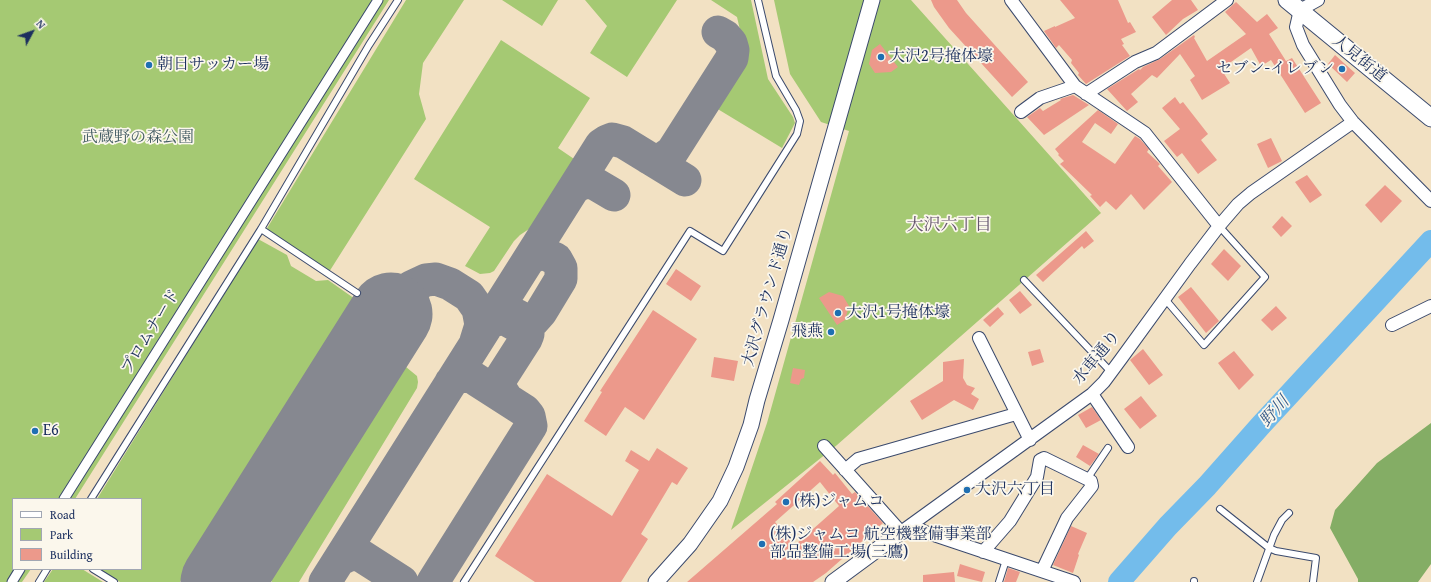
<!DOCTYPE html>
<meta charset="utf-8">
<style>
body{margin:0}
#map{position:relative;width:1431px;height:582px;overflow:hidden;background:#f2e1c3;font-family:"Gentium Book Plus",serif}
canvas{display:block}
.legend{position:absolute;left:12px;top:498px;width:130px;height:72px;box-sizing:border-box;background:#fbf7ec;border:1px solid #a1a7b3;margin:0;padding:5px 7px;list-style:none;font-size:12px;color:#1b2f5e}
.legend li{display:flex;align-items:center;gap:8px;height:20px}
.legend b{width:20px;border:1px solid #a1a7b3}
.north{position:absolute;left:12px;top:12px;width:40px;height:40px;-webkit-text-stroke:3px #fbf7ec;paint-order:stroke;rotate:49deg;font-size:11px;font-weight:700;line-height:16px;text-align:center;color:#1b2f5e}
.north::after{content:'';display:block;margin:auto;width:14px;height:18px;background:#1b2f5e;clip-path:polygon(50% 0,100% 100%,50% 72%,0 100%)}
</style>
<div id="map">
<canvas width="1431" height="582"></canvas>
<ul class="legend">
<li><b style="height:5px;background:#fff"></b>Road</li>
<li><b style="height:11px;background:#a5c973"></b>Park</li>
<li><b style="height:11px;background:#ec998b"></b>Building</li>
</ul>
<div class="north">N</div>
</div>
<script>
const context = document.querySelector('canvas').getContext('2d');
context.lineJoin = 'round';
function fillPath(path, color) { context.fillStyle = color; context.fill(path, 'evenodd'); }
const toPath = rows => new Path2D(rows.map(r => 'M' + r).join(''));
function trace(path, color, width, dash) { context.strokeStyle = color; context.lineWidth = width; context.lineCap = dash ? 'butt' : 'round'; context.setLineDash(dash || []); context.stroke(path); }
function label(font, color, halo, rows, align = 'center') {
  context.font = font + ' "Gentium Book Plus","Noto Serif JP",serif'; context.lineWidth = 3.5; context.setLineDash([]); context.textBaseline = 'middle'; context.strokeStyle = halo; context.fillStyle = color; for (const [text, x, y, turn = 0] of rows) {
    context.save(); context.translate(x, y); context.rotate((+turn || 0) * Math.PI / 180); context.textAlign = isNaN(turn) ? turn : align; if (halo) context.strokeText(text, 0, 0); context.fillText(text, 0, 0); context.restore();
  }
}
const green = toPath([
 [0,0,389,0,75,499,13,499,13,569,31,569,22,582,0,582],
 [406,0,464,0,423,63,419,94,426,119,329,272,266,230],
 [502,0,558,0,542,26],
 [585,0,677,0,627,77,590,53,607,26],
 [711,0,751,0,768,79,793,117,795,123,782,148,716,108,747,60,737,17],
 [774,0,911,0,1101,213,837,445,731,530,767,423,849,131,821,122,790,74],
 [501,40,590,98,558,148,577,161,532,227,520,235,514,241,494,271,490,273,480,274,465,266,490,227,414,179],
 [258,239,287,255,291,266,316,281,328,280,355,299,180,582,120,582,99,569,141,569,141,499,97,499],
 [401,367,406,367,417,376,418,382,417,388,299,582,272,582,269,577,272,567,396,369],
 [53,569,82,569,103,582,44,582]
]);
const forest = toPath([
 [1431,423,1431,564,1418,582,1358,582,1358,579,1330,528,1335,510,1377,463]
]);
const river = toPath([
 [1119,582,1168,526,1207,486,1261,425,1431,241]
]);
const taxiway = toPath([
 [649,158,656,160,662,159,672,152,732,58,733,50,731,43,725,36,718,32],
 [574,188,582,183,592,182,614,195],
 [403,295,411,287,426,280,436,279,450,284,469,296,478,309,481,325,476,341],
 [488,324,492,321,501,319,505,319,516,325,525,325,533,321,541,312,561,279,561,268,556,259,545,254,538,254,529,259],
 [507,399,500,388,501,378,526,339,528,334,525,322,518,316,512,313],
 [339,560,351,554,360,555,402,582],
 [242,582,240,572,240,561,246,544],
 [325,582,601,145,607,141,612,139,623,142,685,180],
 [433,582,531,426,529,416,525,411,472,377,463,376,457,378,451,382]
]);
const runway = toPath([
 [222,582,391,314]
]);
const building = toPath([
 [931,0,957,0,966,13,1028,82,1012,97,949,28,934,7],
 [1060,0,1118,0,1128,23,1130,22,1136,32,1121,39,1124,44,1122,45,1130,56,1086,84,1078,75,1079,73,1071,63,1072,60,1059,45,1056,48,1044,31,1055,26,1055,27,1075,18],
 [1172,0,1191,0,1198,10,1183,19,1166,35,1152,17],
 [1236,2,1257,22,1267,14,1278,28,1269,34,1286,61,1292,58,1321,103,1305,113,1271,60,1261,66,1251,48,1221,69,1230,83,1202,100,1190,80,1195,76,1180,54,1157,78,1152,75,1131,94,1138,102,1127,111,1107,89,1139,69,1140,70,1143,67,1160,59,1194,35,1195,37,1194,38,1207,61,1246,34,1225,12],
 [880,44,898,67,891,72,875,73,869,64,872,50],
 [1335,55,1355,73,1347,82,1328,64],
 [1073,95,1089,105,1044,135,1027,117,1040,108,1043,111,1061,100,1060,99],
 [1175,97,1180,104,1183,102,1208,134,1201,140,1217,160,1198,174,1182,153,1177,157,1164,141,1180,129,1162,108],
 [1098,110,1118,124,1111,134,1095,123,1082,142,1115,164,1135,136,1140,139,1149,149,1147,152,1160,164,1158,166,1172,182,1144,210,1131,194,1116,210,1106,201,1100,207,1090,196,1092,195,1060,164,1064,161,1058,155,1059,154,1055,149],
 [1271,138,1282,161,1268,168,1257,144],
 [1307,175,1322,195,1310,203,1295,182],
 [1385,185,1402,201,1381,223,1365,205],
 [1282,216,1292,226,1281,237,1272,227],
 [1086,231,1094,241,1084,249,1082,246,1043,282,1036,275],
 [1224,249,1241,266,1228,281,1211,264],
 [676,269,701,286,691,301,666,284],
 [1191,287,1219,321,1206,333,1178,297],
 [1020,291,1032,305,1020,314,1009,300],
 [829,292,843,296,849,306,845,320,837,325,819,298],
 [1276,306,1287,318,1272,331,1261,320],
 [998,307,1004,314,990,327,983,320],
 [653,310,697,339,644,420,625,407,606,436,584,421,602,392,600,391],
 [1040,349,1044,362,1032,366,1028,352],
 [1143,349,1163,375,1149,385,1130,360],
 [1234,351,1254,375,1239,390,1218,363],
 [714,357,738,361,734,381,711,377],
 [964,359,963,378,967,385,975,388,971,394,979,399,973,410,954,400,922,420,910,401,943,381,943,362],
 [793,368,805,370,804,378,801,379,799,385,790,383],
 [1141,396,1157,416,1140,429,1124,409],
 [1092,407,1101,420,1086,428,1078,415],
 [1083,445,1099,454,1090,466,1076,457],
 [657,448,688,468,677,485,672,482,641,534,648,539,621,582,535,582,495,556,547,474,612,516,639,470,625,461,631,450,649,461],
 [820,461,833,475,835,473,852,494,855,492,883,523,826,573,813,582,687,582,777,504,775,502],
 [820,482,839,506,795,545,775,522],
 [1071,526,1087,533,1078,554,1079,555,1073,573,1053,565],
 [960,564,985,572,982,582,957,576],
 [1008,568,1020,572,1016,582,1004,582],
 [954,572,955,582,923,582,923,575]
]);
const service = toPath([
 [261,229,357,293],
 [1024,280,1111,372],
 [1165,299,1204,345,1265,277,1219,226],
 [1087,479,1108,448],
 [91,499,261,229,369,45,398,0],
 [1220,509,1269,548,1276,551,1316,558,1313,582],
 [93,569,114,582],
 [39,582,47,569],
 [464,582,690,231,723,251,797,134,800,121,796,110,776,76,758,0],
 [999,582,1006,560],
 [1194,582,1194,581],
 [1257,582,1274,535,1282,520,1289,513]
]);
const pedestrian = toPath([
 [64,499,378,0],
 [12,582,20,569]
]);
const minor = toPath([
 [1011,0,1075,86,1145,133,1219,226],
 [1318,0,1300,10,1296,27,1303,45,1340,105,1353,122,1431,201],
 [1086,94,1135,62,1156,53,1227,0],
 [1021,112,1040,98,1075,86],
 [1392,325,1431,306],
 [979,338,1030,440],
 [1092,394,1128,447],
 [824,446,901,532,1092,394,1104,382,1121,359,1190,264,1219,226,1238,204,1251,193,1353,122],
 [845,470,858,459,1016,414],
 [912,525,925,532,1074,582],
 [983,552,1010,521,1037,477,1040,460,1044,458,1091,481,1092,486,1067,518,1042,571]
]);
const tertiary = toPath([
 [656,582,690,544,720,501,736,467,751,425,757,400,781,320,872,0],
 [833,582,901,532]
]);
const secondary = toPath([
 [1287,0,1431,118]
]);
const markers = [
 [881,57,4,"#1f6fb2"],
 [149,65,4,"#1f6fb2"],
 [1342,69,4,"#1f6fb2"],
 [838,313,4,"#1f6fb2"],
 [831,332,4,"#1f6fb2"],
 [35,431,4,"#1f6fb2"],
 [967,490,4,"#1f6fb2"],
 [786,502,4,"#1f6fb2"],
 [762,544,4,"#1f6fb2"]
];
const poiNames = [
 ["大沢2号掩体壕",889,57],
 ["朝日サッカー場",157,65],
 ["セブン-イレブン",1334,69,"right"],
 ["大沢1号掩体壕",846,313],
 ["飛燕",823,332,"right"],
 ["E6",43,431],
 ["大沢六丁目",975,490],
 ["(株)ジャムコ",794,502],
 ["(株)ジャムコ 航空機整備事業部",770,535],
 ["部品整備工場(三鷹)",770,553]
];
const streetNames = [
 ["人見街道",1359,59,39],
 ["大沢グラウンド通り",768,297,-74],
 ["プロムナード",151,332,-58],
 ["水車通り",1097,358,-50]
];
const parkNames = [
 ["武蔵野の森公園",138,138]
];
const neighbourhoodNames = [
 ["大沢六丁目",949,226]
];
const waterNames = [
 ["野川",1275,412,-48]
];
fillPath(green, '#a5c973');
fillPath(forest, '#84ad65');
trace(river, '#73bceb', 22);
trace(taxiway, '#868890', 33);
trace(runway, '#868890', 83);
fillPath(building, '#ec998b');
trace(service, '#3b4a6d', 8);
trace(pedestrian, '#3b4a6d', 11);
trace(minor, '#3b4a6d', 14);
trace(tertiary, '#3b4a6d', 17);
trace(secondary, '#3b4a6d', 19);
trace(service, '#fff', 6);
trace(pedestrian, '#fff', 9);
trace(minor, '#fff', 12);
trace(tertiary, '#fff', 15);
trace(secondary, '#fff', 17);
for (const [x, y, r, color] of markers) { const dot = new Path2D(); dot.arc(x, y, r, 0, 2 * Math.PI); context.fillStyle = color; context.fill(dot); trace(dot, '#fbf7ec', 1.5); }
label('16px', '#1b2f5e', '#fbf7ec', poiNames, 'left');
label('16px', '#1b2f5e', '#fbf7ec', streetNames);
label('16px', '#445d64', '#fbf7ec', parkNames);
label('17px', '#64546e', '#fbf7ec', neighbourhoodNames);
label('italic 17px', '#355988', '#fbf7ec', waterNames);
</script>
